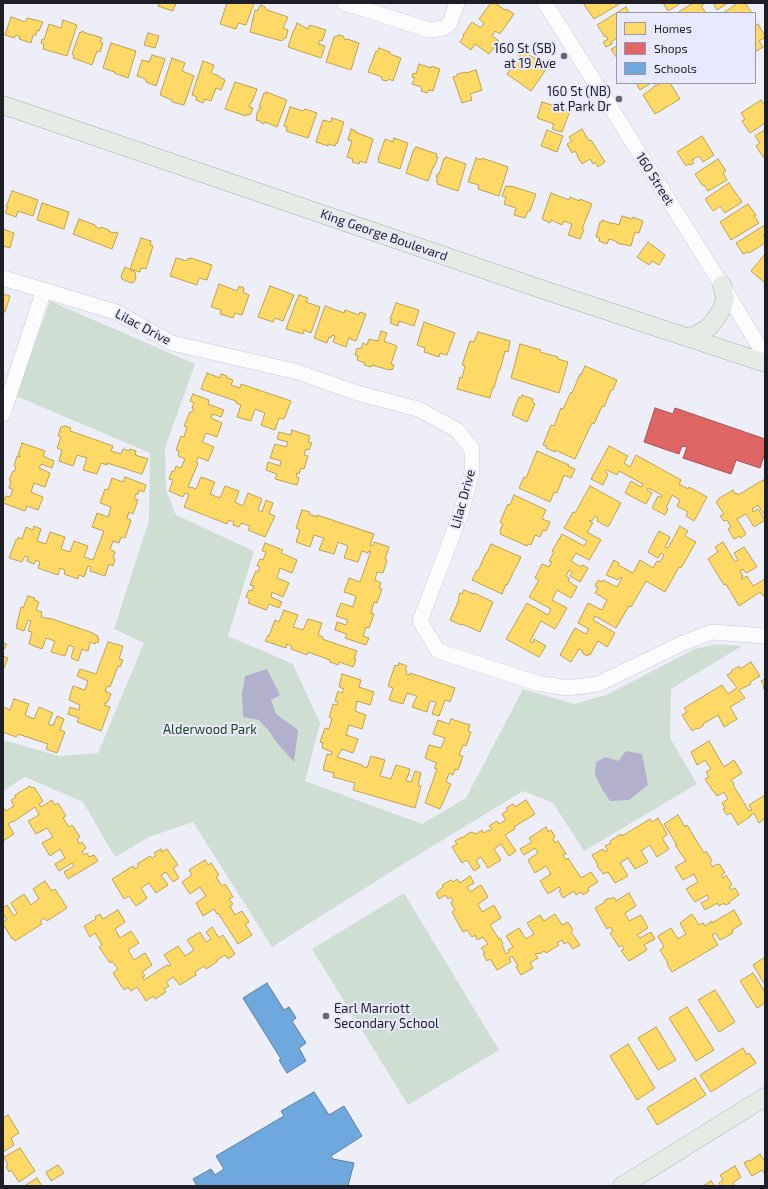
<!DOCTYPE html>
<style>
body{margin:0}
#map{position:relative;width:768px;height:1189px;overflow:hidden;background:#eeeef9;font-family:"Exo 2",sans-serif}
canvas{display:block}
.frame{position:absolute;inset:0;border:4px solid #1e1e27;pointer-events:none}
.legend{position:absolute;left:616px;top:12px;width:140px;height:72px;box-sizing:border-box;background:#e9e9fe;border:1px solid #9898a8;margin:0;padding:5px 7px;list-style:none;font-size:12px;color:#1e1e27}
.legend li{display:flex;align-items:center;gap:8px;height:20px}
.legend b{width:20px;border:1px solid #9898a8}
</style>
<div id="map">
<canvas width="768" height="1189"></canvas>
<div class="frame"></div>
<ul class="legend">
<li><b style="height:11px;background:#ffd966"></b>Homes</li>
<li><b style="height:11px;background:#e06666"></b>Shops</li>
<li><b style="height:11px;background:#6fa8dc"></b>Schools</li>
</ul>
</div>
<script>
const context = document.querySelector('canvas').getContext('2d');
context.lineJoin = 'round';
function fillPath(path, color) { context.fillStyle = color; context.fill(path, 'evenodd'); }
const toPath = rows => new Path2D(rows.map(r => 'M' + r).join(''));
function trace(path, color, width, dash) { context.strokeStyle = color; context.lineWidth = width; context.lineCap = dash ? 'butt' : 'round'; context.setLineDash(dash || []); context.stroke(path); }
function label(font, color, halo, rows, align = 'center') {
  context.font = font + ' "Exo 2",sans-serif'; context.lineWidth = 4; context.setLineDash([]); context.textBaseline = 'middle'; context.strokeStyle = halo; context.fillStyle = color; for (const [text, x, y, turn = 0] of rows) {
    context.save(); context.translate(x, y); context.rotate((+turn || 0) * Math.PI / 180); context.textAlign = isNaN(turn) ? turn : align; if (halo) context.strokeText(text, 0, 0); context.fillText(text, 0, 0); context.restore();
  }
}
const green = toPath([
 [50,301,195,364,165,448,166,490,176,515,254,551,228,636,293,664,320,723,305,781,422,824,466,798,523,689,574,704,606,695,695,649,716,644,742,646,671,689,670,738,697,784,584,851,553,803,523,791,400,866,272,947,193,822,149,837,115,857,83,802,25,777,3,791,3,740,59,756,98,753,144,643,114,629,149,520,150,453,16,396],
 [404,893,499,1050,408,1105,312,949]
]);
const water = toPath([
 [267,669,280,695,271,700,276,714,298,730,294,762,277,743,269,731,259,720,243,717,242,694,245,676],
 [626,751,642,754,648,785,629,800,610,801,602,789,595,775,596,762,606,757,618,761]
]);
const homes = toPath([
 [159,3,176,3,173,11,158,6,159,3],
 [227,3,254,3,246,25,238,23,236,29,220,24,227,3],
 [491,3,495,3,505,10,506,9,514,14,500,34,495,31,492,36,499,41,489,54,475,44,471,50,460,42,464,36,463,35,472,22,481,28,484,23,479,19,491,3],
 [583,3,621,3,594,19,583,3],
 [663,3,681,3,668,11,663,3],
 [693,3,703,3,704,4,701,6,706,13,677,13,693,3],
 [713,3,728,3,717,10,713,3],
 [738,3,745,3,752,13,723,13,738,3],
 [261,5,265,7,267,10,288,17,283,28,288,30,286,38,284,38,282,41,250,32,255,10,258,11,259,7,261,5],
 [626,7,629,13,617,13,617,38,611,42,612,44,606,47,603,42,608,39,606,36,605,37,597,25,626,7],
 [11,17,25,22,27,18,43,22,39,31,37,30,36,35,33,35,31,43,19,39,20,37,16,35,14,38,5,35,11,17],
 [63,20,77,25,67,56,43,49,44,44,41,43,42,39,44,40,49,24,61,28,63,20],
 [297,23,308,29,310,25,326,30,322,41,320,40,318,44,325,46,321,58,288,47,294,29,295,29,297,23],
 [758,24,765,36,764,37,764,38,759,41,763,47,755,52,755,26,758,24],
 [82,31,90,35,90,34,102,38,100,42,103,43,100,52,97,51,92,65,73,58,74,55,72,54,80,32,81,33,82,31],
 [148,33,159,36,155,48,144,45,148,33],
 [339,35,343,36,345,40,347,39,359,43,351,70,326,62,334,37,339,35],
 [111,43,136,51,128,78,114,73,115,72,103,68,111,43],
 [617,46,617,58,611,49,617,46],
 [379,48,390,52,390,54,401,58,393,81,389,79,387,81,382,80,382,77,368,72,376,51,377,52,379,48],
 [523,51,542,63,542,64,547,68,531,91,507,74,523,51],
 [152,55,165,59,156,86,146,82,146,79,137,76,142,60,149,62,152,55],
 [172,58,185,63,182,71,194,76,184,105,172,102,172,100,160,95,172,58],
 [203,61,214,65,211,73,219,76,219,77,225,80,221,90,216,88,211,101,205,99,203,103,196,100,197,97,192,95,203,61],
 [419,64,431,68,432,66,440,69,433,91,429,90,427,93,421,91,422,87,412,84,415,78,412,77,413,73,416,74,419,64],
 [476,70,482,90,470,94,472,100,462,103,453,77,457,76,457,74,466,72,466,73,476,70],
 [235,82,257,89,252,102,251,102,249,107,253,108,250,115,247,114,246,116,225,109,235,82],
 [633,83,651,83,640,90,636,83,634,84,633,83],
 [661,83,670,83,680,99,655,114,643,95,654,87,654,86,656,85,656,86,661,83],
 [266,92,287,100,277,127,265,122,264,124,260,122,260,121,256,120,257,117,256,116,259,109,260,109,261,107,259,107,264,93,266,94,266,92],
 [761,100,765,106,765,123,750,133,742,121,745,119,741,113,761,100],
 [542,102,570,111,562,132,552,129,554,124,537,118,542,102],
 [290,107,303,111,305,109,317,113,308,138,286,131,287,127,284,126,290,107],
 [332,118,344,122,337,144,336,143,335,146,328,144,328,146,316,142,323,120,331,122,332,118],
 [351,129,356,131,355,132,373,139,366,163,360,161,359,164,352,162,353,159,347,157,352,141,348,140,351,129],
 [582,129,589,141,591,140,605,162,598,167,595,162,593,164,590,159,582,164,577,156,578,156,575,151,572,153,567,144,572,141,569,137,582,129],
 [547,130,563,136,557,152,541,146,547,130],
 [765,130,765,156,763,157,756,146,760,143,755,136,765,130],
 [702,136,714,155,703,162,699,156,692,160,694,163,690,165,689,164,686,166,677,152,702,136],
 [394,138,408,143,400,169,378,162,379,160,378,159,385,139,393,142,394,138],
 [416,147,437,154,436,157,438,157,434,167,433,167,428,181,406,173,414,149,415,149,416,147],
 [446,157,466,164,458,191,437,184,438,182,436,181,438,177,436,177,437,174,439,174,444,158,445,159,446,157],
 [476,158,481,160,482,158,508,167,499,196,478,189,479,185,468,182,476,158],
 [718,159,726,171,723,173,727,180,708,191,704,185,703,186,695,174,718,159],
 [729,183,742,202,725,213,720,206,713,211,705,199,729,183],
 [506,186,511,187,511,186,536,194,530,211,528,211,525,218,514,215,516,208,504,204,506,197,502,196,506,186],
 [12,191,38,200,33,216,18,211,16,217,5,213,8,207,6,207,12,191],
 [551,193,569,200,570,197,579,201,580,199,592,204,582,229,584,230,580,239,568,235,572,224,564,221,562,225,551,220,550,223,542,219,551,193],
 [42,203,69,212,64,229,37,220,42,203],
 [748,204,756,215,754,216,759,223,731,240,720,222,748,204],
 [622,216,632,219,633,217,643,221,639,233,635,232,631,246,622,244,620,244,617,243,616,241,609,239,607,244,599,241,600,238,596,237,600,222,602,222,602,220,613,224,613,223,619,225,622,216],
 [79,219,95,225,95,226,100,229,101,227,109,230,108,231,114,233,114,232,118,233,112,249,73,234,79,219],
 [765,225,765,234,763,235,765,238,765,243,749,253,748,252,743,254,736,243,765,225],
 [3,229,14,233,10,248,3,246,3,229],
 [141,238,151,241,150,245,153,246,146,269,141,268,140,272,130,269,141,238],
 [648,242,665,255,659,265,652,261,649,265,637,257,648,242],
 [765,254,765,283,751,271,765,254],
 [176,258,187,261,188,258,191,259,191,258,212,265,207,280,199,278,197,285,170,276,176,258],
 [125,267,135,272,136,278,134,282,131,283,122,279,121,276,125,267],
 [219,284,237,291,239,286,244,288,243,292,249,295,242,315,235,313,233,318,220,314,221,310,211,307,219,284],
 [270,286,294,295,283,321,275,318,273,322,258,317,270,286],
 [3,294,10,296,5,312,3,312,3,294],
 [299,295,308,298,306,302,320,307,311,333,304,330,303,334,286,329,297,299,298,299,299,295],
 [396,303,419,310,414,326,399,321,398,326,390,323,392,319,390,319,396,303],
 [325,306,344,313,345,310,359,315,360,312,366,314,356,341,350,339,351,338,349,337,346,347,333,342,335,336,332,335,331,338,329,337,327,343,314,338,325,306],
 [424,322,455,333,447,355,440,353,439,357,424,352,425,348,417,345,424,322],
 [381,331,387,333,384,341,397,346,391,364,394,365,392,370,389,369,389,370,372,365,371,367,364,365,365,363,357,360,358,356,355,355,357,348,361,349,363,343,367,345,369,339,378,341,381,331],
 [478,332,510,341,508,352,505,351,500,370,499,370,494,388,493,387,490,398,457,389,460,377,462,378,465,366,462,365,470,341,474,342,478,332],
 [520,344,541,350,540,352,558,357,558,359,568,362,559,393,511,378,520,344],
 [585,366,617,380,613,390,611,390,604,407,602,406,594,424,592,423,575,459,555,450,555,452,546,448,547,446,543,445,551,425,554,426,561,408,563,409,571,392,572,393,580,374,581,375,585,366],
 [207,373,220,378,221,374,227,376,227,378,233,380,231,385,240,388,241,384,291,401,284,419,279,418,275,430,261,425,265,413,255,409,251,421,237,417,241,405,236,403,236,401,201,389,207,373],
 [193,394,209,400,208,404,224,410,221,417,213,414,211,418,222,423,217,437,206,433,202,442,214,447,208,461,198,457,196,462,198,463,188,487,190,488,191,487,196,489,201,477,215,482,210,494,220,498,225,486,239,491,235,502,243,506,248,493,262,499,258,510,262,512,266,500,273,503,269,514,275,516,265,537,248,530,250,526,241,523,239,527,233,525,234,522,229,520,227,524,184,507,189,494,185,493,183,497,169,491,173,480,169,479,172,471,174,472,176,466,181,468,185,459,178,456,179,451,176,450,181,436,184,437,187,427,184,426,190,412,192,412,194,409,192,408,194,403,190,401,193,394],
 [522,395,533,399,532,402,535,404,527,422,512,415,519,397,521,398,522,395],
 [65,426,71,428,70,431,113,446,111,451,121,454,123,449,129,451,130,449,136,451,135,455,148,459,142,474,107,463,107,465,101,463,97,474,83,470,87,458,77,455,73,466,59,461,62,450,57,448,61,437,58,436,61,427,65,426],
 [292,430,310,436,308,442,312,443,309,450,306,449,304,455,308,456,304,469,301,468,299,474,297,473,296,477,299,478,297,485,275,479,277,474,266,470,268,462,280,466,281,461,270,458,275,444,286,447,288,442,277,439,279,432,291,435,292,430],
 [22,443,45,451,43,456,54,461,52,468,41,464,39,468,50,473,45,487,34,483,31,492,43,497,38,510,27,506,25,511,3,503,6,496,10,497,13,489,9,488,11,481,9,480,13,471,14,472,16,467,14,466,17,456,20,457,20,455,18,455,22,443],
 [609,446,628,456,624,463,630,467,636,455,681,480,679,484,688,489,689,487,707,497,694,521,686,516,688,512,677,506,680,500,672,495,666,508,668,509,665,515,652,508,658,496,661,498,662,495,648,488,647,490,652,493,646,504,625,493,631,481,641,487,643,484,619,471,617,475,607,470,605,472,608,474,603,485,591,479,609,446],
 [537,451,569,465,568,466,575,469,571,478,564,475,557,493,554,492,550,502,519,488,524,477,526,478,537,451],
 [125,477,146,485,144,492,139,490,138,494,136,494,134,499,138,500,133,514,129,512,127,518,131,520,125,538,121,537,119,543,113,541,110,549,115,552,113,558,115,559,113,566,109,564,105,576,90,571,91,567,88,566,84,577,79,575,78,579,64,574,65,570,60,568,58,575,38,568,40,562,36,560,34,564,27,561,28,557,25,556,22,562,9,558,16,540,17,540,18,537,22,539,26,527,33,530,34,526,41,529,37,541,46,544,50,532,65,537,61,549,70,552,74,541,88,546,84,557,93,560,104,531,92,527,97,513,108,517,111,507,100,503,105,489,108,490,112,478,123,482,125,477],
 [763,480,765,483,765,516,758,505,752,509,753,512,758,509,765,520,754,527,746,514,737,519,746,534,741,538,740,536,734,539,728,529,731,527,727,520,724,521,720,516,724,514,716,502,719,500,718,499,733,490,735,494,737,493,738,495,763,480],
 [590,486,621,503,608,527,597,521,598,518,595,516,592,521,590,520,589,521,593,523,587,532,601,540,589,560,576,553,571,561,581,567,582,565,588,568,580,582,570,576,572,572,569,570,566,576,569,578,568,581,577,587,571,598,557,590,552,600,567,608,555,629,541,621,530,641,533,643,534,639,546,646,539,657,506,639,527,603,548,615,551,609,529,597,539,580,535,578,542,564,549,567,552,562,549,561,554,552,552,551,562,534,584,546,587,541,564,528,573,512,575,513,590,486],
 [514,495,546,510,542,519,550,522,546,531,543,530,540,537,535,535,531,545,528,544,527,546,500,534,501,532,500,531,503,524,500,522,508,504,510,505,514,495],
 [302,510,310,512,309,514,317,517,317,515,374,534,370,545,373,546,374,542,389,547,385,559,387,560,383,573,377,572,375,580,381,583,379,588,382,589,377,603,374,602,371,613,374,614,369,628,366,627,363,636,369,638,366,645,345,638,347,634,335,630,337,622,346,625,348,620,336,616,341,603,353,607,356,596,344,592,349,578,360,582,371,551,369,551,368,553,362,551,358,562,344,558,348,546,338,542,334,554,319,550,324,538,314,535,310,547,296,542,300,530,296,528,302,510],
 [680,526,688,531,685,536,696,542,681,568,679,567,665,592,646,581,631,607,629,606,616,628,595,616,593,620,615,633,607,647,598,641,590,655,588,654,587,656,582,653,583,651,579,649,571,662,560,655,575,628,586,634,589,629,578,623,588,603,602,610,607,600,595,593,598,588,595,586,598,580,602,582,603,580,617,587,622,578,620,577,618,580,606,575,614,560,619,563,618,565,633,573,640,560,653,568,657,561,660,562,664,555,661,553,658,558,648,552,659,531,670,537,665,547,668,548,680,526],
 [723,542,735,562,738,560,734,553,744,547,757,567,746,573,743,569,740,571,743,576,741,577,742,579,747,576,753,586,765,579,765,594,763,596,760,592,739,606,726,584,724,585,708,559,718,552,715,547,723,542],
 [265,543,283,550,281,553,297,560,292,573,280,568,277,578,289,583,283,597,272,592,271,597,282,602,279,608,269,604,266,610,248,603,250,599,246,597,249,590,252,591,254,586,250,585,256,571,258,572,260,567,257,566,260,559,263,560,266,552,262,551,265,543],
 [491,544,521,557,507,585,506,584,502,594,472,580,477,570,478,571,486,553,487,553,491,544],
 [464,590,474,594,474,593,493,602,480,632,462,624,461,625,450,620,459,600,458,599,460,593,462,594,464,590],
 [28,596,35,598,34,600,39,602,36,610,42,612,41,617,49,619,49,618,93,633,93,634,98,636,97,638,99,639,98,643,96,642,95,644,90,642,88,651,82,649,78,661,71,658,74,647,69,645,65,656,51,652,55,641,46,638,42,649,29,644,32,632,28,631,31,621,28,620,24,631,16,628,21,607,23,608,28,596],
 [284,610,298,615,293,627,303,630,308,619,322,623,318,635,323,637,322,639,357,651,354,659,356,659,353,667,339,662,338,665,330,662,330,660,308,652,307,655,291,649,292,646,287,644,286,648,265,641,268,635,269,636,275,620,279,622,284,610],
 [108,642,123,646,119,659,123,660,120,667,118,666,110,687,107,686,105,691,111,694,107,703,105,703,104,705,110,707,101,731,77,722,79,718,68,714,70,707,79,710,80,705,69,700,73,686,85,690,88,681,77,676,80,669,96,674,108,642],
 [3,643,7,644,3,651,3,643],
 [3,656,8,658,3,670,3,656],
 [751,662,760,676,750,682,751,684,739,690,745,698,730,707,737,719,724,727,718,715,703,724,704,725,698,729,697,728,692,731,682,715,687,712,684,708,722,685,728,694,737,688,727,675,732,672,731,671,739,666,740,669,751,662],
 [399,663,407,666,405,670,407,671,406,674,410,675,410,673,455,688,450,702,445,700,439,716,432,714,436,702,430,701,427,712,412,707,417,696,407,693,403,704,389,700,393,688,388,686,395,665,398,666,399,663],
 [342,674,361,680,359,687,374,692,370,705,357,701,355,711,366,715,362,729,349,725,346,735,358,739,353,753,342,749,337,757,362,765,362,766,367,768,371,756,385,760,380,776,391,779,396,765,410,769,406,781,411,782,415,771,421,773,418,785,421,786,415,808,353,790,355,783,333,777,334,773,323,770,327,754,331,755,332,752,322,748,323,743,320,742,325,728,329,729,332,718,329,717,333,704,337,705,338,702,335,701,338,691,342,693,344,689,339,687,342,674],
 [765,679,765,691,763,687,764,686,761,681,765,679],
 [14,699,29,704,25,715,34,719,39,707,53,713,48,724,53,726,57,716,64,719,60,730,65,732,57,753,46,749,48,744,18,734,16,737,3,732,3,707,10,710,14,699],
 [451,719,470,725,468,731,471,732,466,746,463,745,459,755,463,756,458,770,455,769,453,775,449,773,446,782,451,784,440,809,425,803,437,769,434,768,437,763,425,758,429,745,441,748,445,738,433,734,438,720,449,724,451,719],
 [709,741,724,767,734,760,742,773,731,780,734,784,733,785,749,811,752,810,749,805,765,795,765,821,764,819,759,823,754,813,751,815,751,816,738,825,731,813,727,815,723,809,725,808,722,803,728,799,724,792,717,796,714,791,713,791,705,779,709,777,706,772,711,769,705,760,697,765,691,752,709,741],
 [30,786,32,788,34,787,43,801,39,804,41,807,52,800,55,805,58,803,66,816,63,818,69,827,72,825,80,837,77,839,79,844,82,842,86,848,82,851,84,855,87,853,89,857,94,855,98,861,68,879,64,872,74,866,72,863,59,871,55,864,65,858,60,849,50,856,42,843,53,837,47,828,36,834,28,821,39,815,35,807,13,822,12,821,8,824,14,834,3,841,3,807,6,811,14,806,11,800,16,797,15,795,30,786],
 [526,800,535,814,514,827,515,829,505,835,516,851,509,856,501,844,494,849,501,860,488,868,481,857,476,860,480,867,474,871,467,860,462,863,452,847,457,844,455,841,462,837,462,838,471,832,476,834,482,830,483,833,489,830,489,831,492,829,489,826,497,821,499,824,506,820,502,814,508,810,506,808,513,804,515,807,526,800],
 [678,815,685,827,687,825,704,853,706,851,712,861,710,863,713,867,717,864,720,865,725,873,721,875,723,878,726,875,732,885,729,887,731,890,735,888,739,895,729,902,730,903,725,905,724,903,719,906,717,903,705,910,701,903,709,899,707,895,695,902,686,889,698,882,694,874,683,880,675,867,686,861,675,845,677,845,664,824,678,815],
 [658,818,666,832,667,835,662,838,669,849,657,857,650,845,641,851,648,862,635,869,628,858,620,863,628,876,615,883,608,872,603,874,601,870,600,870,597,866,598,865,592,855,603,849,605,852,608,850,605,846,611,843,610,841,621,834,622,836,650,819,652,822,658,818],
 [546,827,548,832,551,830,555,837,553,839,555,843,558,841,566,854,563,855,566,860,568,858,581,878,591,872,598,882,588,888,589,891,583,895,582,892,576,895,574,891,563,898,559,891,561,890,559,887,548,894,540,881,551,874,546,866,535,873,528,860,538,853,535,848,524,855,520,849,532,842,529,838,546,827],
 [161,849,162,852,167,849,178,865,173,868,179,878,173,882,166,872,161,875,168,885,156,893,149,883,141,888,147,898,136,906,129,896,124,899,112,879,133,866,135,869,139,866,137,864,150,856,152,858,156,856,154,853,161,849],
 [205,860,208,865,211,863,219,875,216,877,222,886,225,884,233,897,229,899,233,904,230,906,235,915,242,911,249,922,245,924,252,935,238,944,218,913,217,914,214,909,203,916,196,903,206,896,200,887,190,894,182,882,192,875,189,870,205,860],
 [470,876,474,883,467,887,470,892,481,885,488,897,478,904,482,912,494,905,501,918,490,925,499,939,500,938,503,944,502,945,506,954,509,952,508,950,513,947,506,936,519,928,526,939,534,934,527,923,540,915,544,921,555,914,562,925,568,922,573,930,571,932,580,945,573,949,568,942,564,944,562,940,557,943,559,945,546,953,544,951,539,954,538,953,535,954,538,958,530,963,533,968,521,975,516,967,518,966,512,956,509,958,511,962,497,970,490,959,487,961,483,954,485,953,481,948,488,944,483,937,477,940,475,935,472,937,467,930,463,932,452,912,455,910,451,903,453,901,451,897,448,899,445,895,439,899,436,893,443,887,442,885,451,880,453,882,457,879,460,883,470,876],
 [45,881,52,891,55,889,67,908,47,921,45,918,40,921,42,924,15,941,13,938,12,939,3,924,3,922,7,920,3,914,3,908,7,905,14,916,17,913,11,903,24,894,31,905,39,899,33,889,45,881],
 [629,893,636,906,625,913,629,921,641,915,648,928,637,935,640,938,651,932,655,939,644,945,647,950,629,961,621,951,624,949,622,945,619,947,610,933,613,931,610,927,607,929,595,908,605,902,605,900,609,898,610,899,614,897,616,901,629,893],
 [118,910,125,922,115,929,120,938,131,931,139,943,128,950,134,960,145,953,152,965,142,972,145,976,142,977,144,980,167,965,168,966,171,965,164,955,178,946,185,956,194,950,187,940,200,932,206,942,211,939,206,932,212,927,219,938,223,935,235,954,228,959,225,955,217,960,218,961,206,969,204,966,195,972,196,975,180,985,173,977,166,982,169,986,164,989,166,992,155,999,153,996,146,1001,137,987,131,991,128,987,124,990,113,973,118,969,112,961,110,963,99,947,102,945,95,933,90,937,84,926,96,919,95,917,100,914,103,919,118,910],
 [734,910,742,924,732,930,733,933,720,940,716,933,712,935,718,945,672,972,667,964,668,963,660,950,664,947,658,936,671,928,678,939,686,934,680,923,692,914,699,925,703,923,705,926,712,921,712,923,734,910],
 [765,957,765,982,764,983,753,965,765,957],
 [753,973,765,992,765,1003,757,1008,740,981,753,973],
 [715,990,735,1022,719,1032,698,1000,715,990],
 [687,1007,714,1050,696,1061,669,1018,687,1007],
 [656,1027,676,1060,658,1070,638,1038,656,1027],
 [628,1044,655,1088,637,1100,610,1056,628,1044],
 [743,1048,747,1055,749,1053,756,1063,711,1092,700,1075,743,1048],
 [695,1078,706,1095,657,1125,647,1108,695,1078],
 [8,1115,19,1133,11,1138,14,1145,3,1152,3,1118,8,1115],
 [20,1148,35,1171,19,1182,11,1170,9,1172,6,1166,8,1165,4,1157,20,1148],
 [760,1154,765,1162,765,1172,764,1173,762,1170,752,1176,744,1163,749,1160,750,1161,760,1154],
 [58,1165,64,1173,51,1181,46,1172,58,1165],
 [735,1166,741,1177,733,1183,734,1185,733,1186,721,1186,719,1183,723,1180,720,1175,735,1166],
 [37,1178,42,1186,24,1186,37,1178],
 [711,1181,715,1186,703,1186,711,1181]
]);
const shops = toPath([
 [655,408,673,414,675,408,765,439,765,453,760,468,736,460,731,474,683,458,687,447,682,446,679,454,644,442,655,408]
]);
const schools = toPath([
 [267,983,284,1010,289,1007,296,1018,292,1021,306,1043,299,1048,306,1061,287,1073,279,1060,281,1059,243,998,267,983],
 [314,1092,329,1115,344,1106,362,1136,331,1156,333,1159,354,1163,348,1186,197,1186,193,1179,211,1169,215,1175,224,1169,216,1156,284,1116,281,1111,314,1092]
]);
const minor = toPath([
 [345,3,429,30,444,28,450,23,457,3],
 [545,3,722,285,765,356],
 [3,278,116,312,172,343,298,372,357,393,418,409,457,430,472,449,472,472,462,510,420,621,438,651,537,683,567,688,598,684,683,643,712,632,765,636],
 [3,414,44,290]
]);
const major = toPath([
 [3,105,547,291,765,363],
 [688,337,698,334,708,328,715,320,722,309,725,298,722,285],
 [622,1186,765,1097]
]);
const markers = [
 [564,56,4,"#676770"],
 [619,99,4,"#676770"],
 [326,1016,4,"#676770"]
];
const poiNames = [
 ["160 St (SB)",556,49],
 ["at 19 Ave",556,64],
 ["160 St (NB)",611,92],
 ["at Park Dr",611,107],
 ["Earl Marriott",334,1009,"left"],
 ["Secondary School",334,1024,"left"]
];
const streetNames = [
 ["160 Street",655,179,58],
 ["King George Boulevard",384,235,19],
 ["Lilac Drive",143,327,28],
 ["Lilac Drive",463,499,-75]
];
const parkNames = [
 ["Alderwood Park",210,730]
];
fillPath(green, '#cfded2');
fillPath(water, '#b2b0cd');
fillPath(homes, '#ffd966');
trace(homes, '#bca153', 1);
fillPath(shops, '#e06666');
trace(shops, '#a65053', 1);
fillPath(schools, '#6fa8dc');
trace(schools, '#577fa6', 1);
trace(minor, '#cac9d3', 16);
trace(major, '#a3afa8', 19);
trace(minor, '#fcfcfe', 15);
trace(major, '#e5ece5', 18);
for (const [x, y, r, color] of markers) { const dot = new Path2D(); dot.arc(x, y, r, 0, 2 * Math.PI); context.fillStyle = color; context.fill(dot); trace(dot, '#e9e9fe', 1.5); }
label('13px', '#1e1e27', '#e9e9fe', poiNames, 'right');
label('13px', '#1e1e27', '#e9e9fe', streetNames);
label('13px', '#1d4319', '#e9e9fe', parkNames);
</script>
